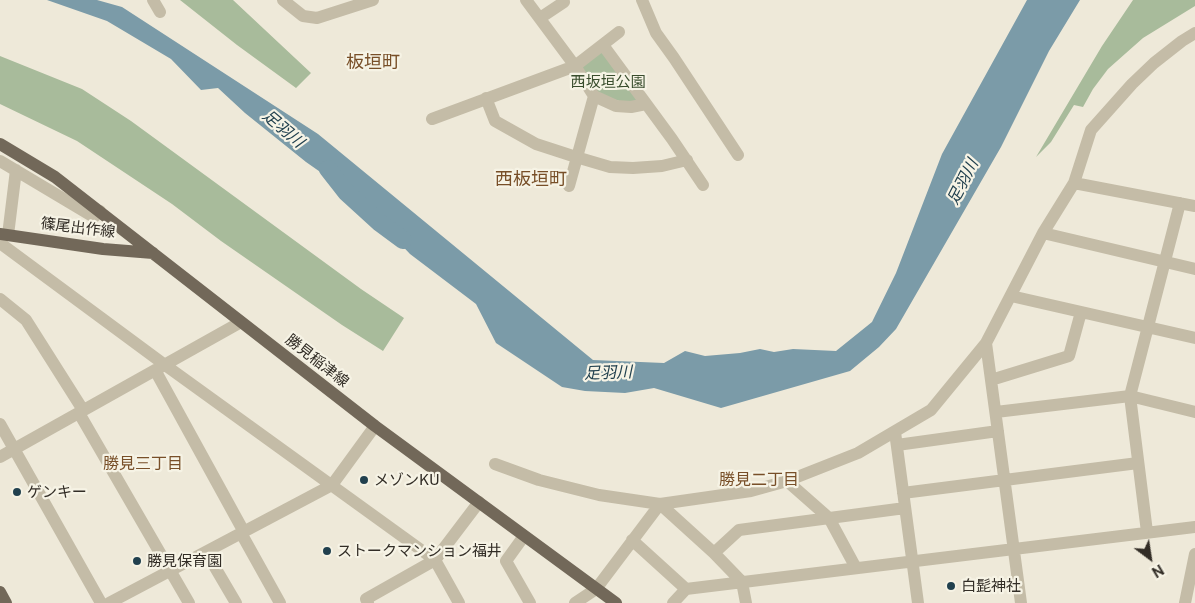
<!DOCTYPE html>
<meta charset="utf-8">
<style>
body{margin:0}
#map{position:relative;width:1195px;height:603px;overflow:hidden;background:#eee9d9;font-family:"Public Sans",sans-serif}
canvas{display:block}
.north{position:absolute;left:1125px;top:533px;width:50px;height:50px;-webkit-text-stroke:4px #f6f3e5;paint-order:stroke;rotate:149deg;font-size:14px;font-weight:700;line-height:20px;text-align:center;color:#322d26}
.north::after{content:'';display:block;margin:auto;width:18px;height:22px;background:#322d26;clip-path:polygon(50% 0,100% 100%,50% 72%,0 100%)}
</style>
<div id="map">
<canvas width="1195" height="603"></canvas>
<div class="north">N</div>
</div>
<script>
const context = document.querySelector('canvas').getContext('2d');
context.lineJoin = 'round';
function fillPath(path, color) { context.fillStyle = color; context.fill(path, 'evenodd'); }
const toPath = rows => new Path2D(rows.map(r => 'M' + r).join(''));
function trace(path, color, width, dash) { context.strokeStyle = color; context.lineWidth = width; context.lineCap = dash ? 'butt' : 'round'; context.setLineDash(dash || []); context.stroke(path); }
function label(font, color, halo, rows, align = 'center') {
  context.font = font + ' "Public Sans","Noto Sans JP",sans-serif'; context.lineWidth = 4.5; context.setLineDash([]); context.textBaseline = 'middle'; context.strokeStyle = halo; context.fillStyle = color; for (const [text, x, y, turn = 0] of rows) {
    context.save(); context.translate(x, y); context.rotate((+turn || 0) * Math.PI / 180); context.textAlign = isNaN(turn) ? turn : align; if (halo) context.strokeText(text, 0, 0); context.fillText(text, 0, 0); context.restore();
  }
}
const green = toPath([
 [180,0,233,0,311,73,296,88,237,45],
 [1133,0,1195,0,1195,6,1143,38,1108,69,1093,89,1083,107,1074,105,1051,142,1036,157,1102,46],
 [603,49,641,101,633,105,596,94,579,65],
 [0,56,82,89,131,121,361,289,404,318,383,351,342,325,221,241,172,204,77,141,0,104]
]);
const water = toPath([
 [47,0,97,0,122,7,318,134,593,360,664,363,685,351,705,356,740,353,760,349,774,352,793,349,836,351,872,322,896,273,942,154,1027,0,1080,0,1049,51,1001,147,896,329,879,347,850,371,721,408,654,388,625,393,585,391,562,387,496,343,476,304,410,254,356,197,306,162,245,113,218,88,201,90,171,59,107,21]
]);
const river = toPath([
 [328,169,346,192,380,223,403,240]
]);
const minor = toPath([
 [153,0,160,12],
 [283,0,303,16,317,18,373,0],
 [526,0,575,66,594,96,616,106,631,107,646,104],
 [642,0,656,33,674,58,738,155],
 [540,18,564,2,562,0],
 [603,45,672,139,703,185],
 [486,98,495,121,536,144,576,157,610,167,633,168,662,166,687,160],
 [432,119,575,66,619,32],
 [0,161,94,217,100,211],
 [1074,183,1091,130,1132,84,1154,63,1182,41,1195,33],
 [569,186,594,96],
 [1043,233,1195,269],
 [8,235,16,170],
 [0,243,165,365,435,560,459,603],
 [1011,296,1195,338],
 [0,299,26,320,83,410],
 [986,343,1021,603],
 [155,370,244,532],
 [991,380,1069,356,1081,312],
 [996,412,1130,396,1195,412],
 [79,413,189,603],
 [0,424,101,603],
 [895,432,918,603],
 [897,445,998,431],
 [0,457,241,322],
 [495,464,539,480,599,495,660,504,751,491,787,481,858,453,931,410,986,343,1043,233,1074,183,1195,206],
 [787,481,829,518,856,568],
 [903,493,1138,463],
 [660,504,714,553,742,582,746,603],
 [1147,532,1130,396,1180,203],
 [241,533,280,603],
 [524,536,506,561,530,603],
 [632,540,686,589],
 [206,552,236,603],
 [714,553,739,530,905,508],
 [109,603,332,485,375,426],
 [368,603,366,599,435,560,479,502],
 [575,603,596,589,660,504],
 [673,603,686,589,1195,527],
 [1185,603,1195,554]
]);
const major = toPath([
 [0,144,55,177,375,426,616,603],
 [0,234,103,249,153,253],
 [0,592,6,603]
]);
const markers = [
 [364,480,5,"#21404e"],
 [17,492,5,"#21404e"],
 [327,551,5,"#21404e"],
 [137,561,5,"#21404e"],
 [951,586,5,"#21404e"]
];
const parkNames = [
 ["西坂垣公園",608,82]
];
const streetNames = [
 ["篠尾出作線",78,228,7],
 ["勝見稲津線",317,361,38]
];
const poiNames = [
 ["メゾンKU",374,480],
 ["ゲンキー",27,492],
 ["ストークマンション福井",337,551],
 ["勝見保育園",147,561],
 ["白髭神社",961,586]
];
const waterNames = [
 ["足羽川",283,129,40],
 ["足羽川",963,182,-63],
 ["足羽川",608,373,-2]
];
const neighbourhoodNames = [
 ["勝見三丁目",143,464],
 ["勝見二丁目",759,480]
];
const quarterNames = [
 ["板垣町",373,62],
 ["西板垣町",531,179]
];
fillPath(green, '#a8bb9b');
fillPath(water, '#7b9ba8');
trace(river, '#7b9ba8', 18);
trace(minor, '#c4bca7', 12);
trace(major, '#726859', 12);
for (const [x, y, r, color] of markers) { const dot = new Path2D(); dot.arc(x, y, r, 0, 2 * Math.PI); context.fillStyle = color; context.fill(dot); trace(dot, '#f6f3e5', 2); }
label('15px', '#394d2d', '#f6f3e5', parkNames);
label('15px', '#322d26', '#f6f3e5', streetNames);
label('15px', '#322d26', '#f6f3e5', poiNames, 'left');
label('italic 16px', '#21404e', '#f6f3e5', waterNames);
label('16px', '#784f28', '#f6f3e5', neighbourhoodNames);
label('18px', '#784f28', '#f6f3e5', quarterNames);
</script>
